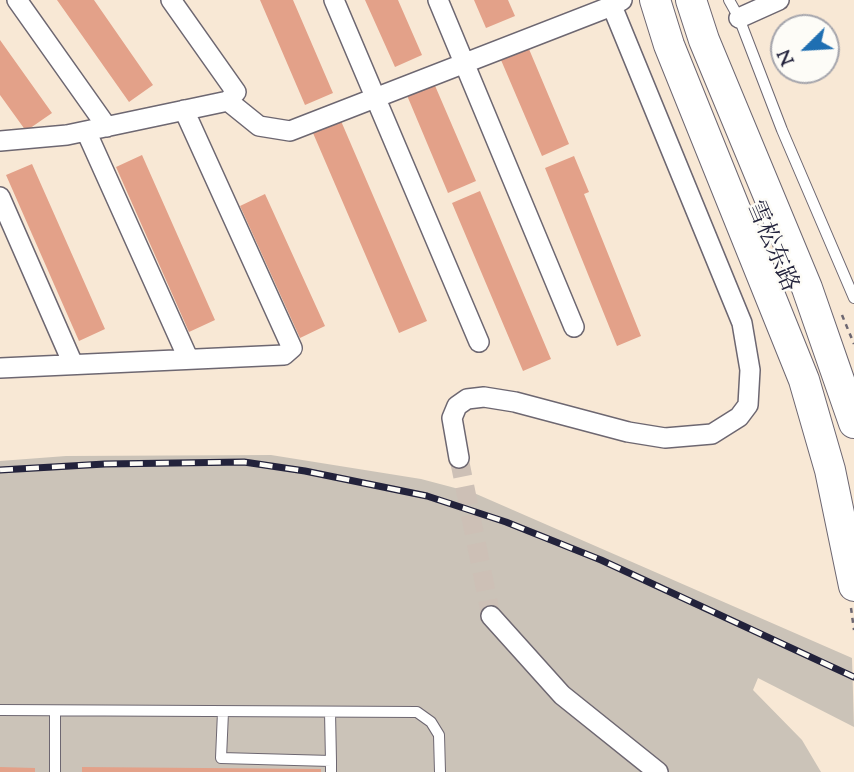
<!DOCTYPE html>
<meta charset="utf-8">
<style>
body{margin:0}
#map{position:relative;width:854px;height:772px;overflow:hidden;background:#f8e8d5;font-family:"Sorts Mill Goudy",serif}
canvas{display:block}
.north{position:absolute;left:770px;top:14px;width:70px;height:70px;box-sizing:border-box;background:#fdfcf7;border:2px solid #a5a5ac;border-radius:50%;rotate:246deg;font-size:19px;font-weight:700;line-height:28px;text-align:center;color:#22223b}
.north::after{content:'';display:block;margin:auto;width:24px;height:32px;background:#1f6fb2;clip-path:polygon(50% 0,100% 100%,50% 72%,0 100%)}
</style>
<div id="map">
<canvas width="854" height="772"></canvas>
<div class="north">N</div>
</div>
<script>
const context = document.querySelector('canvas').getContext('2d');
context.lineJoin = 'round';
function fillPath(path, color) { context.fillStyle = color; context.fill(path, 'evenodd'); }
const toPath = rows => new Path2D(rows.map(r => 'M' + r).join(''));
function trace(path, color, width, dash) { context.strokeStyle = color; context.lineWidth = width; context.lineCap = dash ? 'butt' : 'round'; context.setLineDash(dash || []); context.stroke(path); }
function label(font, color, halo, rows, align = 'center') {
  context.font = font + ' "Sorts Mill Goudy","Noto Serif SC",serif'; context.lineWidth = 5; context.setLineDash([]); context.textBaseline = 'middle'; context.strokeStyle = halo; context.fillStyle = color; for (const [text, x, y, turn = 0] of rows) {
    context.save(); context.translate(x, y); context.rotate((+turn || 0) * Math.PI / 180); context.textAlign = isNaN(turn) ? turn : align; if (halo) context.strokeText(text, 0, 0); context.fillText(text, 0, 0); context.restore();
  }
}
const industrial = toPath([
 [271,455,421,479,474,493,852,658,854,727,758,678,753,690,802,740,821,772,0,772,0,461,66,456]
]);
const building = toPath([
 [57,0,94,0,153,85,129,102],
 [260,0,293,0,333,93,305,105],
 [365,0,398,0,422,55,395,67],
 [474,0,508,0,515,16,486,28],
 [0,40,52,113,26,131,0,95],
 [526,42,569,144,542,156,498,53],
 [433,81,476,181,448,193,406,93],
 [341,121,427,321,399,333,313,133],
 [142,155,215,320,189,332,116,167],
 [574,156,589,192,584,194,641,336,617,346,545,168],
 [32,164,105,329,79,341,6,175],
 [480,191,551,359,523,371,452,203],
 [265,194,325,326,300,338,240,206],
 [0,767,35,768,35,772,0,772],
 [82,767,321,769,321,772,82,772]
]);
const minorTunnel = toPath([
 [459,458,491,616]
]);
const path = toPath([
 [842,315,854,344],
 [851,608,854,630]
]);
const service = toPath([
 [729,0,739,18,782,130,854,298],
 [0,710,417,712,431,722,439,735,440,772],
 [223,712,221,758,331,761,331,772],
 [330,712,331,761],
 [55,772,55,711]
]);
const minor = toPath([
 [17,0,107,127],
 [334,0,479,342],
 [438,0,574,327],
 [739,18,779,0],
 [228,101,259,126,290,131,612,6],
 [86,131,188,358],
 [0,141,67,135,228,101,236,92,171,0],
 [0,197,73,364],
 [0,368,284,355,292,348,184,110],
 [459,458,452,418,457,406,467,399,484,397,515,402,628,432,665,438,712,434,739,417,748,405,750,370,742,323,612,6,622,0],
 [491,616,562,695,658,772]
]);
const primary = toPath([
 [655,0,669,45,804,380,830,470,854,586],
 [691,0,704,40,807,288,854,423]
]);
const rail = toPath([
 [0,470,105,464,244,462,305,471,427,496,506,522,601,560,854,677]
]);
const streetNames = [
 ["雪松东路",770,247,67]
];
fillPath(industrial, '#cbc3b8');
fillPath(building, '#e3a189');
trace(minorTunnel, '#cdc0b6', 19, [19, 10]);
trace(service, '#6d6771', 12);
trace(minor, '#6d6771', 22);
trace(primary, '#6d6771', 32);
trace(path, '#6d6771', 2.5, [5, 5]);
trace(service, '#fff', 10);
trace(minor, '#fff', 19);
trace(primary, '#fff', 30);
trace(rail, '#22223b', 7);
trace(rail, '#fdfcf7', 4.5, [13]);
label('24px', '#22223b', '#fdfcf7', streetNames);
</script>
